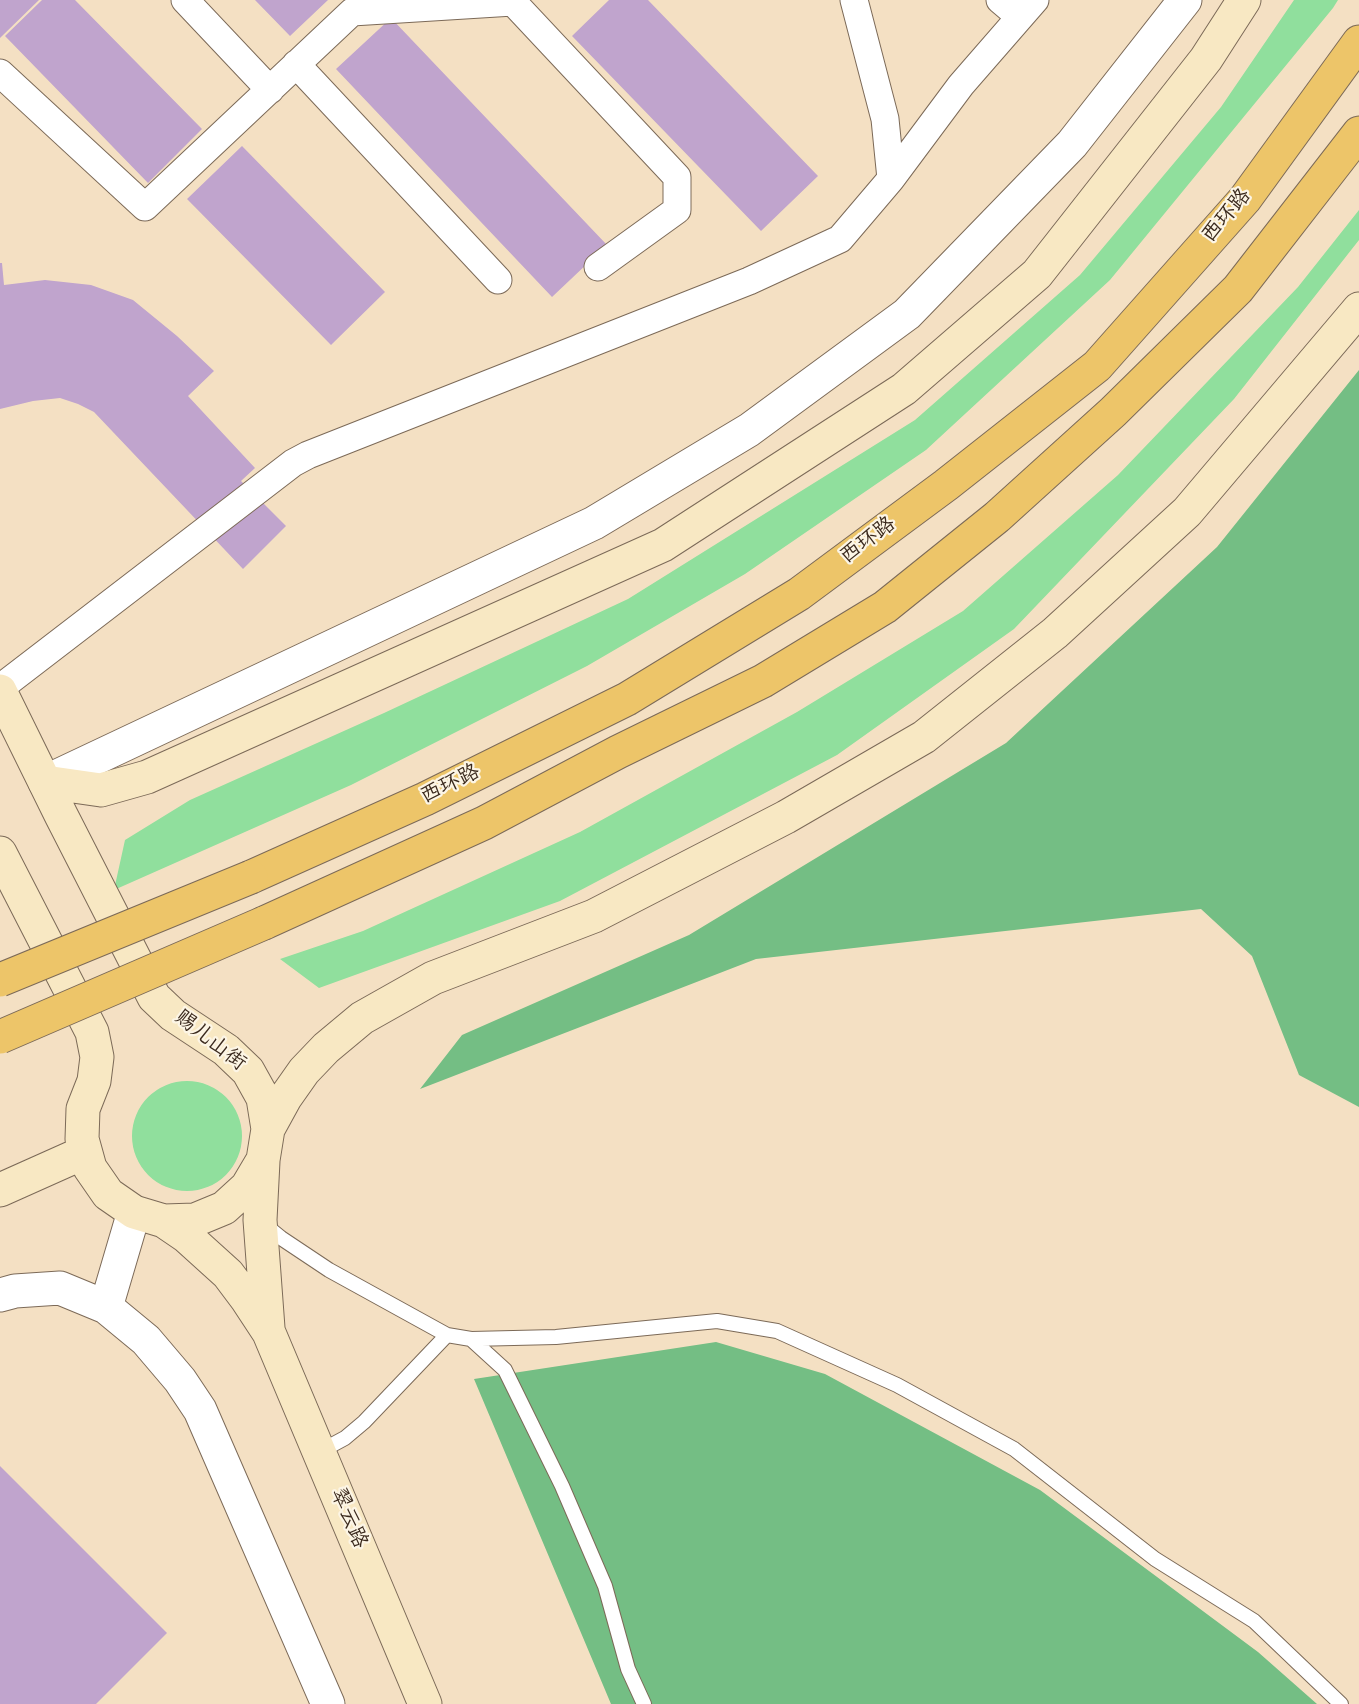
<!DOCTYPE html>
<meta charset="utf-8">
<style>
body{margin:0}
canvas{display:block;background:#f4e0c3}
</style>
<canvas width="1359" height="1704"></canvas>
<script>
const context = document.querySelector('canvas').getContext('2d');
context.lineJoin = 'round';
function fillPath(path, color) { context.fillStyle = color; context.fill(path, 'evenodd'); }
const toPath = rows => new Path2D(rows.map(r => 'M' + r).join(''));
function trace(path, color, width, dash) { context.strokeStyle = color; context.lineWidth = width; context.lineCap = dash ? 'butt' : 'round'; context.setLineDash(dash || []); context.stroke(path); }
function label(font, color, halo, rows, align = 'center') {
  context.font = font + ' "Indie Flower","LXGW WenKai TC",sans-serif'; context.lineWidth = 4.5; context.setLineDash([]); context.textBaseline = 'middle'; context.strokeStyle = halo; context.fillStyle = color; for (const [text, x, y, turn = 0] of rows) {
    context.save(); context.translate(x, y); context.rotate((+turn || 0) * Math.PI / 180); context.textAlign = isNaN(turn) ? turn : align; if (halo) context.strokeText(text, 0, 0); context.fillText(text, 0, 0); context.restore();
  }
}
const green = toPath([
 [1294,0,1338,0,1333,8,1110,280,926,450,745,574,587,666,351,785,114,890,125,840,190,800,384,713,628,599,915,420,1080,275,1221,107],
 [1359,210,1359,240,1234,399,1014,629,837,755,560,901,319,988,280,959,363,931,580,832,797,712,963,611,1118,475,1298,287],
 '132 1136a55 55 0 1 1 110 0a55 55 0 1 1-110 0Z'
]);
const forest = toPath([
 [1359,370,1359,1107,1299,1075,1252,956,1201,909,756,959,420,1089,462,1035,689,935,1006,743,1217,547],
 [716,1342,825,1374,1040,1490,1258,1652,1317,1704,611,1704,474,1379]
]);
const building = toPath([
 [0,0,39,0,0,38],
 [42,0,75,0,202,129,148,183,5,36],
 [255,0,328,0,290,36],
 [609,0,648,0,818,176,761,231,572,36],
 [391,18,607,245,552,297,336,69],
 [242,146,385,292,331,345,187,199],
 [0,263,2,263,4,285,45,280,91,285,133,300,177,336,214,371,188,396,255,468,241,481,286,526,243,569,94,412,78,404,60,398,33,401,0,409],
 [0,1466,167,1633,96,1704,0,1704]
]);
const service = toPath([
 [265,1225,281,1238,329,1270,447,1335,471,1339,556,1337,717,1321,777,1331,897,1385,1014,1449,1155,1559,1254,1621,1341,1704],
 [471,1339,505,1370,562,1486,605,1586,628,1669,644,1704],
 [319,1452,345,1438,364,1422,447,1335]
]);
const minor = toPath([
 [185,0,270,90],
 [854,0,885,119,891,179],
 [1000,0,1020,17],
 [513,2,677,177,677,210,598,267],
 [296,64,498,280],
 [0,73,145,207,352,12,513,2,516,0],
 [0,688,293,463,308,455,749,281,840,239,891,179,961,85,1035,0]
]);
const tertiary = toPath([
 [45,782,594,523,749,430,907,314,1072,144,1185,0],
 [0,1295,15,1291,60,1288,106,1307,146,1340,180,1380,200,1410,328,1704],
 [106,1307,134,1212]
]);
const secondary = toPath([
 [0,691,61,815,154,997,173,1015,226,1050,248,1071,263,1098,268,1129,263,1160,247,1187,224,1208,195,1220,164,1221,134,1212,108,1194,90,1168,82,1139,83,1109,94,1081,97,1057,92,1032,0,853],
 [45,782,101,790,147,777,663,545,904,389,1037,274,1206,59,1244,0],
 [268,1129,285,1098,304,1071,326,1048,362,1018,433,978,594,916,786,817,924,737,1055,633,1187,512,1359,309],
 [263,1161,260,1220,268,1328],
 [0,1190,85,1152],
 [164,1221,186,1236,228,1274,246,1298,269,1333,425,1704]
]);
const trunk = toPath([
 [251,877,425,799,627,699,799,594,946,485,1097,366,1245,199,1359,42],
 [264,923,484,823,618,752,763,681,885,607,997,517,1113,412,1238,289,1359,133]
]);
const trunkBridge = toPath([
 [0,980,251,877],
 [0,1037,264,923]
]);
const streetNames = [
 ["西环路",1228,217,-50],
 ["西环路",869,542,-37],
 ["西环路",451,786,-26],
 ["赐儿山街",209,1042,38],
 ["翠云路",347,1519,67]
];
fillPath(green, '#90df9d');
fillPath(forest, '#74be84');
fillPath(building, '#c0a4cd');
trace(service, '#7c6a58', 16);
trace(minor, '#7c6a58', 29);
trace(tertiary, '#7c6a58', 35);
trace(secondary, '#7c6a58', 35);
trace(trunk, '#7c6a58', 35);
trace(service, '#fff', 14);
trace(minor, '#fff', 27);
trace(tertiary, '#fff', 33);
trace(secondary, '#f8e8c3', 33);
trace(trunk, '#edc569', 33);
trace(trunkBridge, '#7c6a58', 35, []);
trace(trunkBridge, '#edc569', 33);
label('21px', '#3b2a1e', '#fcf5e5', streetNames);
</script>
